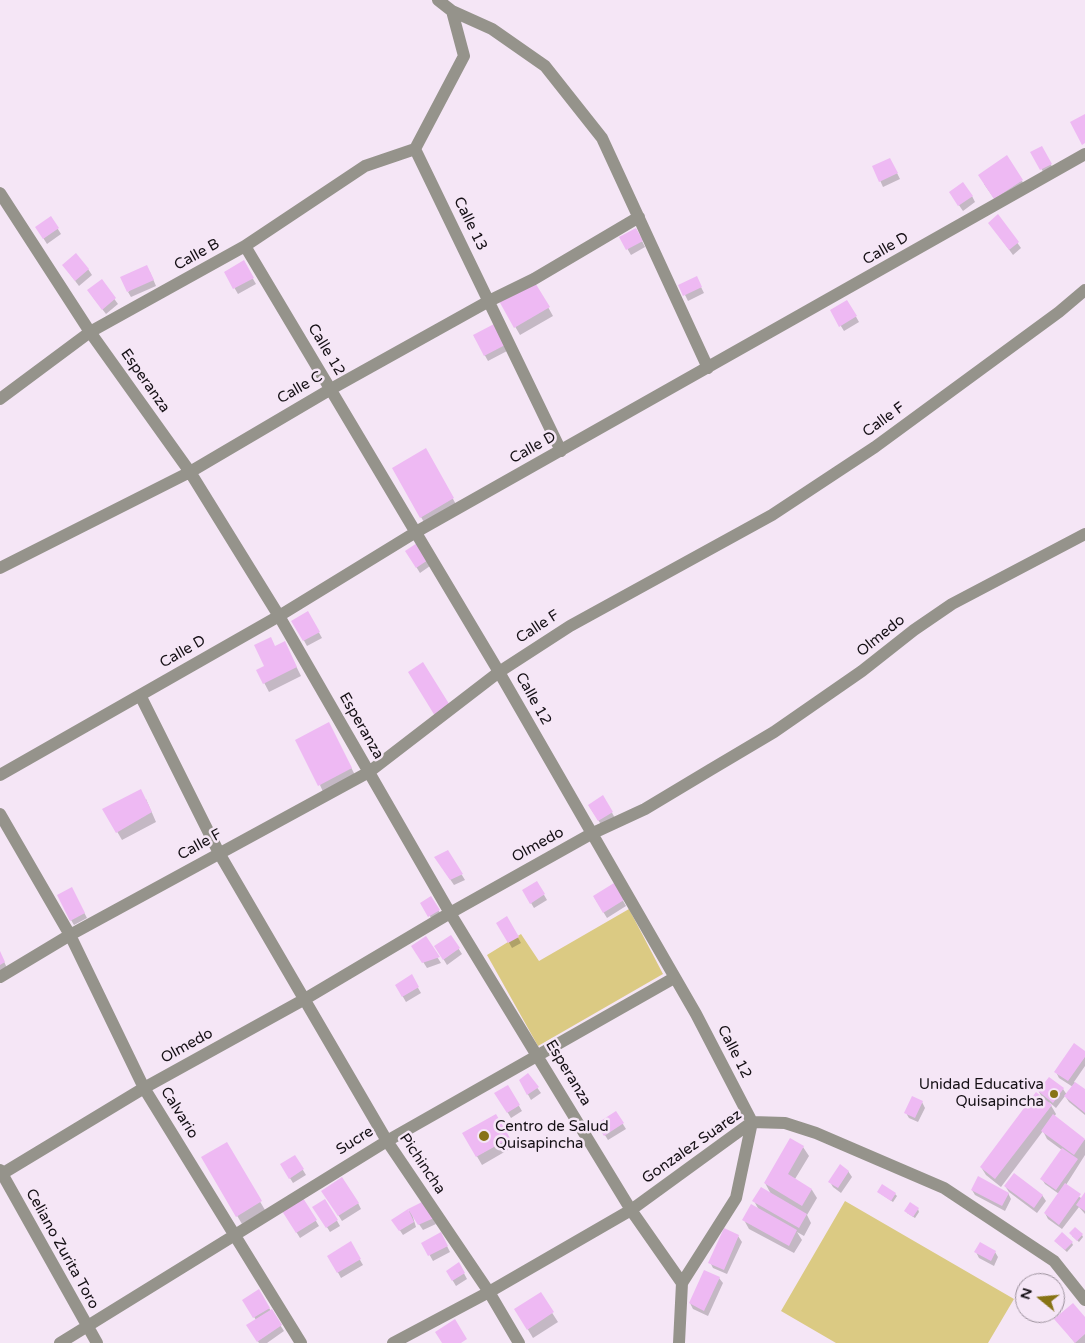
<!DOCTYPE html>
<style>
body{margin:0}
#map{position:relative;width:1085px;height:1343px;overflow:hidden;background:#f5e6f6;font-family:"Varela Round",sans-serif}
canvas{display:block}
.north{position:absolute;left:1015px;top:1273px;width:50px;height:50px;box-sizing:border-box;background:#f5e6f6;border:1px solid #9b909c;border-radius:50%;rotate:287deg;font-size:14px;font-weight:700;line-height:20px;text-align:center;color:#151015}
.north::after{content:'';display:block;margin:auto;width:18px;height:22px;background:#877315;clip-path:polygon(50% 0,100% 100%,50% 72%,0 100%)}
</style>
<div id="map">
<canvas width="1085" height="1343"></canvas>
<div class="north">N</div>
</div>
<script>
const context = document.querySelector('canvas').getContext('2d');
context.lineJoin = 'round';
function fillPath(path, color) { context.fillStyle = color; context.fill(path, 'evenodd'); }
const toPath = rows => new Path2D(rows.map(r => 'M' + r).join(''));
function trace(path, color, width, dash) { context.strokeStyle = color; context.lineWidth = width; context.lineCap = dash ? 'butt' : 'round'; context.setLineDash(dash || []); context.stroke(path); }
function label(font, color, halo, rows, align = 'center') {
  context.font = font + ' "Varela Round",sans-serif'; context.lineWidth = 5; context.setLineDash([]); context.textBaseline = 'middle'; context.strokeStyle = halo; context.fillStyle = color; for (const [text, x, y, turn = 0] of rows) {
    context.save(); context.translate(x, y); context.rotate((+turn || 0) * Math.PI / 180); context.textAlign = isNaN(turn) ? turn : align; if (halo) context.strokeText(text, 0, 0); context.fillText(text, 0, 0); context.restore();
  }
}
const green = toPath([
 [629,909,663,974,538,1046,487,955,521,934,539,961],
 [845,1201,1014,1299,988,1343,836,1343,781,1311]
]);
const shadow = toPath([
 [1041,147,1054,170,1045,175,1032,153],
 [893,165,900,179,883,187,874,167],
 [1022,181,1027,189,1000,207,984,184],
 [972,196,975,202,963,211,954,198],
 [998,216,1021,248,1013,255,993,228],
 [51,218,61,234,47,244,40,233],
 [636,229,645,247,631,255,621,238],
 [243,262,256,284,238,294,225,272],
 [63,265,88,269,92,275,79,286],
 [150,272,156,286,131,297,128,292],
 [101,281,118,304,106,314,92,296],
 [534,282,553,316,520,335,501,302],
 [699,283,704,293,688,301,680,285],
 [847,301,859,322,844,331,831,310],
 [493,326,507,351,488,361,474,336],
 [426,450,458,508,426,526,394,468],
 [417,545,430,566,420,573,410,557],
 [308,613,322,638,307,646,293,621],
 [275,648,289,652,301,676,269,692,258,671,266,667],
 [333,732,356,777,324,794,320,785],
 [603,797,615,818,602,826,589,806],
 [146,799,156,822,122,840,104,809],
 [447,851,465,880,454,885,439,863],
 [537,883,547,900,534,908,524,891],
 [614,885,626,906,607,918,594,897],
 [75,895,87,918,74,925,71,920],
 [431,898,442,916,433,921,422,903],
 [507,918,521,943,512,948,498,923],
 [451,937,462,954,447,965,439,952],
 [425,938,441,963,427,968,413,946],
 [0,953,7,968,0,972],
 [411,976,421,993,406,1002,396,985],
 [1085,1052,1085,1066,1074,1082,1085,1091,1085,1115,1069,1102,1065,1096,1056,1108,1049,1102,1056,1114,1054,1117,1085,1140,1085,1155,1066,1185,1082,1199,1085,1195,1085,1214,1079,1207,1062,1229,1048,1219,1045,1213,1059,1194,1045,1184,1042,1179,1062,1150,1047,1139,1043,1131,1001,1187,986,1175,981,1167,1044,1100,1039,1092,1063,1089,1067,1095,1073,1087,1059,1078,1056,1072],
 [528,1075,541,1093,531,1100,520,1080],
 [507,1086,522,1111,511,1118,496,1093],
 [922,1102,925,1108,918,1122,909,1118,906,1113],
 [616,1113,626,1129,608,1140,598,1124],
 [495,1115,513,1147,482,1165,464,1134],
 [791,1139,803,1147,809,1156,795,1179,812,1190,817,1198,807,1215,811,1223,804,1236,797,1232,802,1240,794,1253,749,1229,744,1220,759,1210,754,1201,771,1194,765,1183],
 [226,1144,265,1210,242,1224,203,1158],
 [295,1157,306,1175,293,1183,282,1165],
 [848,1171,852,1177,841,1193,833,1187,830,1182],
 [1005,1186,1042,1195,1046,1201,1037,1213,1009,1192],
 [972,1190,1008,1193,1011,1199,1005,1211,975,1195],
 [878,1192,895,1194,897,1196,893,1202],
 [326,1196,358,1203,361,1209,342,1221],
 [303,1200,319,1226,300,1238,284,1212],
 [325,1200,340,1226,330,1232,314,1207],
 [424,1203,436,1224,423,1230,412,1214,416,1227,403,1235,393,1220],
 [918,1209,919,1212,915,1218,907,1213],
 [441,1234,450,1252,433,1261,423,1243],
 [1082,1235,1083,1237,1079,1242,1072,1236],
 [738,1236,742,1242,727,1274,713,1268,710,1262],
 [350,1243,363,1265,341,1278,329,1256],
 [1057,1243,1072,1243,1073,1245,1067,1252],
 [976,1252,995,1252,998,1257,994,1266,979,1258],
 [459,1264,467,1279,456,1286,447,1271],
 [719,1278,723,1283,708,1316,693,1309,690,1303],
 [258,1291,284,1331,267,1343,259,1343,248,1325,256,1320,244,1300],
 [540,1294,558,1322,533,1338,521,1318],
 [1056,1319,1085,1319,1085,1343,1075,1343]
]);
const building = toPath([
 [1085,114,1085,143,1082,145,1070,122],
 [1042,146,1052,164,1040,170,1030,152],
 [1007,155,1023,180,994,199,978,175],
 [890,158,898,173,879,182,872,166],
 [963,182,973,196,958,206,949,192],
 [998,214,1019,242,1009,250,988,223],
 [51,216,59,228,43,239,35,227],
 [636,228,643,241,626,250,619,237],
 [76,253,89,269,75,281,62,265],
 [244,260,254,278,233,289,224,272],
 [147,265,154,280,127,292,120,277],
 [697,276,702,287,683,296,678,285],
 [102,279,116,298,102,310,87,290],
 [534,281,550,307,514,328,499,301],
 [847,300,857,316,839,327,830,310],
 [494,324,505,345,484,356,473,335],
 [426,448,454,498,420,518,392,468],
 [417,543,428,560,416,568,405,551],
 [308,611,320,632,303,641,291,621],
 [271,637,275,646,285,641,297,667,263,684,256,670,264,666,254,645],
 [423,662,451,707,435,716,408,672],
 [329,722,352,768,318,786,295,740],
 [141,789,152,812,116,833,102,809],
 [603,795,613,812,598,821,588,805],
 [448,850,463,874,450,880,434,857],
 [537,881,545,894,530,904,522,890],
 [614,883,624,900,603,913,593,896],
 [72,887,85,913,70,921,57,895],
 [431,896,440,910,428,917,420,903],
 [507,916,519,937,508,943,496,923],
 [451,935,460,948,443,960,434,946],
 [426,936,440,957,422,963,411,946],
 [0,951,5,962,0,965],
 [412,974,419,987,402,997,395,985],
 [1074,1043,1085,1051,1085,1057,1068,1081,1054,1072],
 [528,1073,539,1087,527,1095,519,1080],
 [1049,1077,1064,1088,1053,1103,1038,1091],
 [1075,1082,1085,1089,1085,1113,1064,1096],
 [508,1085,520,1105,507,1113,494,1093],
 [1036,1092,1052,1105,995,1179,980,1167],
 [912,1096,923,1101,915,1118,904,1113],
 [616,1111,624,1123,604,1136,596,1124],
 [496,1114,510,1138,476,1157,462,1133],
 [1053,1114,1085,1139,1074,1155,1041,1131],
 [790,1138,804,1146,788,1174,812,1189,802,1206,764,1183],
 [227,1142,262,1201,236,1217,201,1157],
 [1062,1148,1078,1159,1056,1190,1040,1179],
 [295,1155,304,1169,289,1179,280,1164],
 [840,1164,849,1171,838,1188,828,1182],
 [1014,1173,1043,1195,1034,1208,1004,1186],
 [978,1176,1009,1193,1002,1206,971,1190],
 [342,1177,359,1203,338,1216,321,1191],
 [1065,1183,1081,1194,1059,1225,1044,1213],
 [882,1184,896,1193,891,1201,877,1192],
 [761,1187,807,1214,799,1228,752,1201],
 [1085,1192,1085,1211,1076,1205],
 [303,1198,317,1220,296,1233,282,1211],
 [325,1199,338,1220,326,1228,312,1207],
 [424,1201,434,1218,418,1225,408,1209,414,1222,399,1231,391,1220,408,1209],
 [910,1202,919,1208,913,1217,904,1211],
 [751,1204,797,1230,789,1246,742,1220],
 [1075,1227,1083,1234,1077,1241,1069,1233],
 [724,1228,739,1235,724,1270,708,1263],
 [441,1232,448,1246,428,1256,421,1243],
 [1062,1232,1073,1242,1065,1250,1054,1241],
 [351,1241,361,1259,337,1273,327,1256],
 [980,1242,996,1251,991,1261,974,1252],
 [459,1262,465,1273,452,1281,446,1271],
 [704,1270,720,1277,704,1311,689,1303],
 [259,1289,270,1308,253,1318,242,1300],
 [541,1292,554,1312,527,1330,514,1309],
 [1073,1303,1085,1317,1085,1334,1075,1343,1054,1319],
 [272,1309,282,1325,257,1342,246,1325],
 [455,1319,467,1339,461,1343,442,1343,435,1332]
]);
const minor = toPath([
 [438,0,452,11,492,29,545,66,602,138,708,368],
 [452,11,464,56,415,149,561,451],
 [0,193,90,332,190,472,279,616,450,913,631,1210,682,1283],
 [245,246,499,672,696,1014,752,1122,736,1198,682,1283,679,1343],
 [0,399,90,332,245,246,365,166,415,149],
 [0,568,190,472,331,389,489,301,534,279,639,217],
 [140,695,219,853,387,1141,489,1292,519,1343],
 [0,775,279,616,416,532,1085,154],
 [0,814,70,935,144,1088,301,1343],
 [0,977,70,935,369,772,499,672,570,626,772,515,875,447,1059,312,1085,290],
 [0,1170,97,1343],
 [0,1175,144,1088,305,999,450,913,591,834,645,809,710,770,774,732,862,671,914,630,952,604,1085,534],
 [60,1343,387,1141,674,978],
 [393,1343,489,1292,631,1210,752,1122,785,1123,816,1133,944,1188,1054,1261,1085,1300]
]);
const markers = [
 [1054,1094,5,"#877315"],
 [484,1136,6,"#877315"]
];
const streetNames = [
 ["Calle 13",470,224,64],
 ["Calle D",886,249,-30],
 ["Calle B",197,255,-29],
 ["Calle 12",326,350,59],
 ["Esperanza",145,381,55],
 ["Calle C",300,388,-30],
 ["Calle F",884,420,-36],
 ["Calle D",533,448,-29],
 ["Calle F",538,627,-33],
 ["Olmedo",881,636,-39],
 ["Calle D",183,652,-30],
 ["Calle 12",533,699,61],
 ["Esperanza",361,726,60],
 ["Calle F",200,845,-29],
 ["Olmedo",538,845,-29],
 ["Olmedo",187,1046,-29],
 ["Calle 12",734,1052,63],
 ["Esperanza",568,1073,59],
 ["Calvario",179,1113,58],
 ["Sucre",355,1141,-32],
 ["Gonzalez Suarez",692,1147,-35],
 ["Pichincha",422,1164,56],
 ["Celiano Zurita Toro",62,1249,61]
];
const poiNames = [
 ["Unidad Educativa",1044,1085],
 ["Quisapincha",1044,1102],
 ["Centro de Salud",495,1127,"left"],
 ["Quisapincha",495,1144,"left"]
];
fillPath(green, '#dbca83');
fillPath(shadow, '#0003');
fillPath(building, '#eeb9f3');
trace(minor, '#95938b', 12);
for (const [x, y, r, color] of markers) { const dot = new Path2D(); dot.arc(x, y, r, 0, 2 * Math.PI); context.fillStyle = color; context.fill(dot); trace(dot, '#f5e6f6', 2); }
label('15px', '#151015', '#f5e6f6', streetNames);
label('15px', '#151015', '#f5e6f6', poiNames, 'right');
</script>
